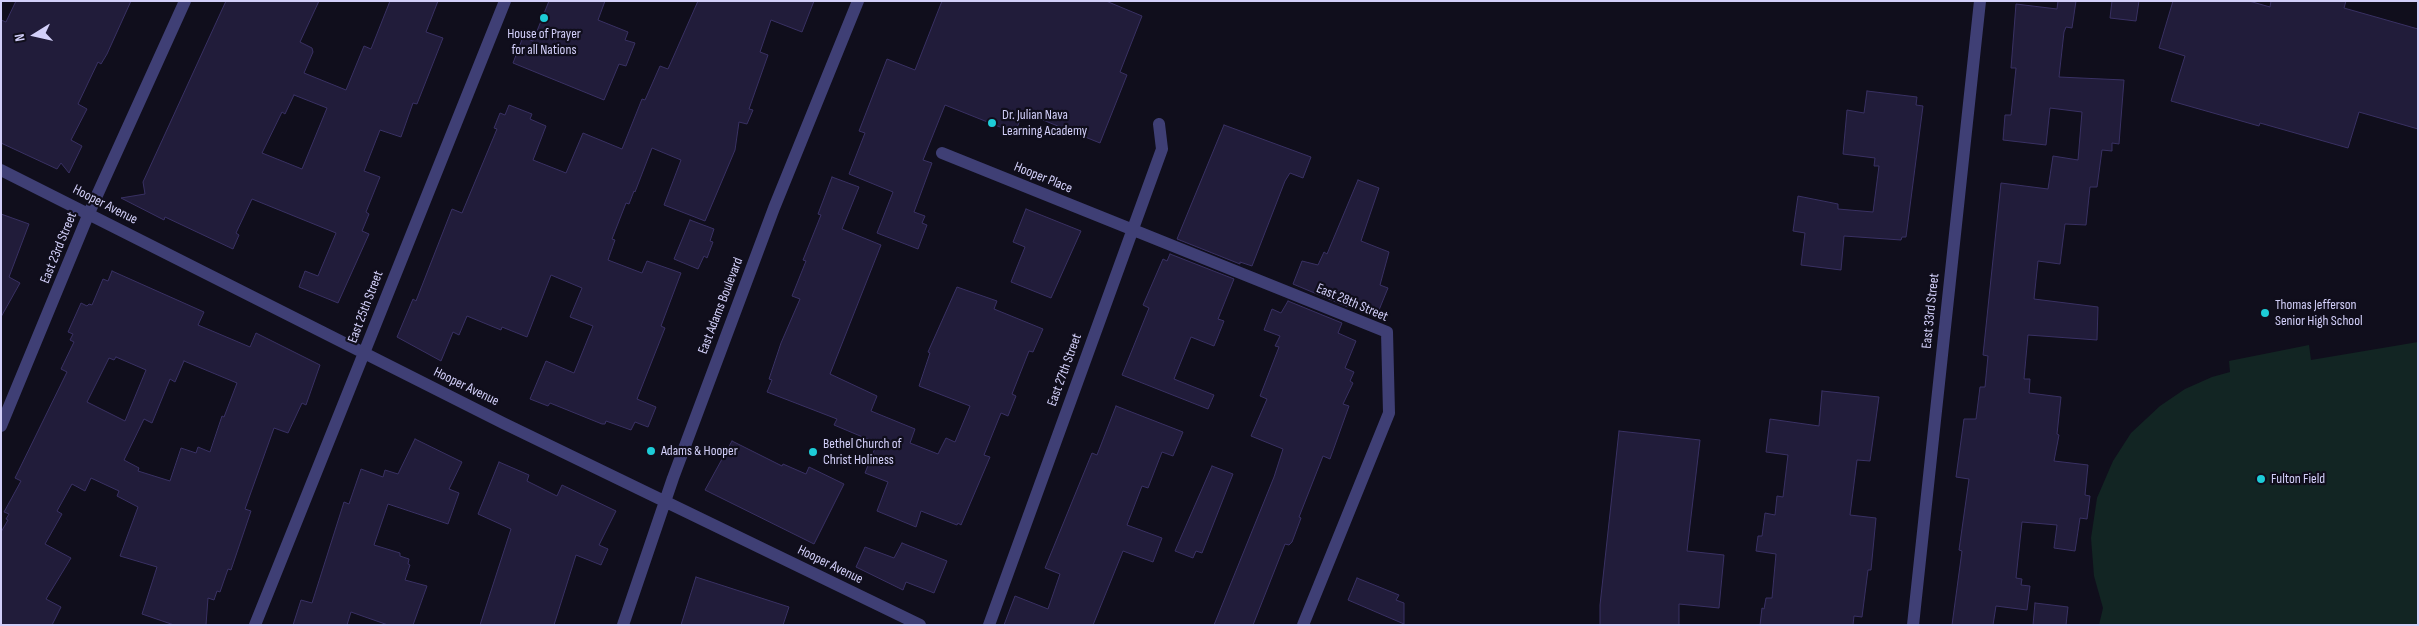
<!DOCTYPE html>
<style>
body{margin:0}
#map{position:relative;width:2419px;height:626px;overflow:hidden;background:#100e1c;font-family:"Sofia Sans Condensed",sans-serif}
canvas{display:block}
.frame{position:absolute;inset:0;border:2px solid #d2cff9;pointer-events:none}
.north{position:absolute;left:10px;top:10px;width:50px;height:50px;-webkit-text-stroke:4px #100e1c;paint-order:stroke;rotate:260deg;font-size:14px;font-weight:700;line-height:20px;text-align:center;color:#d2cff9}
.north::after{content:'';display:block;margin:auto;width:18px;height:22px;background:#d2cff9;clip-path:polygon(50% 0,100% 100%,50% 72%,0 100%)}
</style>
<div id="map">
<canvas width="2419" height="626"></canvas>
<div class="frame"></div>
<div class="north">N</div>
</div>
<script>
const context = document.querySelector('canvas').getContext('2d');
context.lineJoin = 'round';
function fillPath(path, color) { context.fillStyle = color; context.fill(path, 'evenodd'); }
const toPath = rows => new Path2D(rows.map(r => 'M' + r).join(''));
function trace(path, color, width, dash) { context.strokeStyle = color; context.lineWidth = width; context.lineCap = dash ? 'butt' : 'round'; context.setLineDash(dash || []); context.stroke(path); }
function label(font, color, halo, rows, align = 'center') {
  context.font = font + ' "Sofia Sans Condensed",sans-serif'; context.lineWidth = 4.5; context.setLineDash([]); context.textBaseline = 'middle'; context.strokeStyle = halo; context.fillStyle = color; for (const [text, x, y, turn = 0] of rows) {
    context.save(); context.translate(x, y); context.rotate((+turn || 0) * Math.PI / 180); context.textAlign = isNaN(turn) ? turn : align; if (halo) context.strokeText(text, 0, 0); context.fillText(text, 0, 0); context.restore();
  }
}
const green = toPath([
 [2418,342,2418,625,2099,625,2103,608,2094,576,2091,538,2097,498,2113,461,2131,433,2160,406,2185,389,2212,377,2230,372,2229,361,2309,345,2311,360]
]);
const building = toPath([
 [16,1,131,1,107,54,101,64,98,62,78,104,87,109,71,140,82,146,69,173,61,163,57,169,1,143,1,20,6,22,16,1],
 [226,1,319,1,300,42,312,48,313,52,304,73,346,90,364,46,371,49,390,1,438,1,426,32,443,38,417,104,413,103,401,137,380,130,364,171,380,177,366,212,369,214,362,231,369,234,338,303,299,287,305,271,318,276,336,233,252,199,236,233,239,235,233,249,165,217,164,220,121,198,145,194,143,182,226,1],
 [294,95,327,108,302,169,262,153,282,112,285,114,294,95],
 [549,1,605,1,598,20,628,32,625,40,635,43,626,66,619,64,604,100,513,63,523,37,533,41,549,1],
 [698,1,814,1,802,32,771,20,760,52,768,55,749,109,753,110,747,124,739,122,735,150,705,221,664,205,681,160,652,148,635,192,634,191,629,204,626,203,612,239,615,240,608,260,642,273,647,261,681,273,661,326,665,328,637,399,656,407,648,427,635,422,631,430,606,421,605,424,602,424,550,403,548,406,530,399,546,361,574,373,593,326,570,317,582,288,551,275,527,337,502,327,501,330,467,316,459,335,453,332,441,361,397,337,413,299,416,301,452,209,462,213,497,129,494,128,500,113,505,115,509,105,532,114,530,119,546,126,533,160,566,173,583,133,622,149,642,99,645,100,660,66,668,69,698,1],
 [942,1,1106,1,1142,16,1120,72,1127,75,1100,143,1023,112,1015,133,945,105,923,160,932,163,914,212,925,216,922,223,927,225,918,249,877,233,893,192,849,174,865,133,859,131,887,59,915,70,942,1],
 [2058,1,2076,1,2072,28,2066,27,2064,32,2059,77,2124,80,2119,144,2112,143,2112,151,2102,150,2097,187,2090,187,2086,225,2065,224,2060,264,2038,261,2034,299,2098,307,2097,340,2028,335,2024,379,2030,379,2029,393,2061,397,2057,434,2059,435,2054,461,2088,465,2085,495,2090,496,2087,519,2080,518,2075,551,2054,548,2057,525,2022,522,2016,578,2022,579,2021,585,2030,586,2027,610,1996,606,1993,625,1952,625,1962,551,1959,550,1969,479,1956,477,1964,419,1976,419,1980,387,1985,387,1988,356,1983,355,2001,183,2048,189,2053,156,2078,160,2082,112,2050,108,2046,145,2003,140,2005,115,2011,115,2016,68,2011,68,2016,4,2057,9,2058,1],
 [2112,1,2139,1,2136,21,2110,18,2112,1],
 [2173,1,2249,1,2270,7,2271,1,2346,1,2344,8,2418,29,2418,129,2359,112,2348,148,2260,123,2259,126,2171,101,2185,56,2159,48,2173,1],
 [1867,91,1917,97,1916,105,1923,106,1906,237,1902,237,1901,240,1844,236,1841,270,1801,265,1805,233,1793,231,1798,196,1838,204,1838,209,1873,212,1879,166,1874,166,1875,158,1843,154,1847,110,1864,113,1867,91],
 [1224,125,1311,157,1303,178,1290,173,1285,181,1252,266,1240,262,1240,264,1177,239,1224,125],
 [832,177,859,187,842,229,881,245,830,374,877,396,871,411,915,429,910,443,938,454,946,438,955,442,970,406,919,386,930,353,928,352,957,287,997,301,994,309,1043,329,1033,352,1029,351,1012,394,1016,396,1008,416,1001,413,984,455,990,457,961,525,958,523,957,525,921,511,916,527,877,511,888,482,865,473,877,443,834,425,837,419,767,392,772,380,769,379,781,343,800,299,792,296,806,261,803,260,821,215,818,214,832,177],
 [1358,180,1379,188,1361,241,1389,252,1380,285,1388,288,1379,310,1351,299,1348,307,1293,284,1302,261,1318,265,1324,252,1327,254,1358,180],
 [1026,209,1081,231,1051,298,1011,282,1025,247,1013,242,1026,209],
 [1,214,29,224,9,277,20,283,1,317,1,214],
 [690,220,714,229,710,241,713,242,707,258,704,256,698,269,674,259,690,220],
 [1170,254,1234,279,1218,319,1224,321,1214,346,1191,337,1174,379,1214,395,1208,409,1122,375,1149,308,1143,305,1163,259,1167,261,1170,254],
 [112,271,204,312,198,325,250,347,256,333,320,365,306,405,302,403,288,433,274,428,245,509,251,511,231,570,228,569,220,592,217,591,214,600,208,598,206,625,174,625,142,614,157,567,120,556,138,507,117,496,119,491,91,478,85,491,72,484,57,511,62,514,45,544,71,558,46,599,61,607,52,625,1,625,1,532,8,520,6,519,9,514,4,512,21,481,15,478,67,372,61,369,74,342,70,340,73,334,68,332,81,303,87,306,89,304,92,305,103,279,108,281,112,271],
 [116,357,146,370,125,421,87,402,109,358,114,360,116,357],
 [184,361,237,383,224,417,222,416,210,452,198,447,196,453,181,448,170,481,138,471,139,468,124,460,144,419,152,423,170,379,175,382,184,361],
 [1288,301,1342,323,1338,333,1356,341,1345,368,1354,372,1350,381,1353,383,1343,404,1349,406,1330,459,1323,456,1299,517,1301,518,1292,542,1289,545,1285,544,1253,625,1214,625,1274,477,1283,449,1251,436,1267,399,1260,396,1279,347,1275,346,1280,336,1264,330,1272,309,1281,313,1288,301],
 [1822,391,1879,397,1870,461,1857,460,1850,515,1876,518,1871,570,1868,570,1862,617,1854,616,1853,625,1760,625,1762,608,1764,609,1766,598,1772,598,1776,554,1756,551,1758,536,1762,536,1765,513,1775,515,1777,496,1783,497,1788,455,1766,452,1770,419,1819,426,1822,391],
 [1116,406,1183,432,1173,456,1162,452,1148,488,1142,486,1127,525,1162,538,1153,562,1123,551,1093,625,1004,625,1015,596,1048,609,1060,574,1045,568,1092,453,1097,455,1116,406],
 [1619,431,1700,440,1687,551,1724,555,1719,608,1679,604,1679,625,1600,625,1600,605,1619,431],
 [415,439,462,462,449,489,459,493,448,524,388,504,374,545,400,553,400,556,409,559,408,564,410,565,405,580,427,586,413,625,388,625,351,612,347,625,293,625,301,600,312,603,344,502,349,504,361,469,383,477,385,470,398,474,415,439],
 [732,441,782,466,783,464,806,474,809,467,844,484,814,544,705,490,732,441],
 [499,462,529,475,527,481,557,496,562,485,616,511,599,545,608,549,601,565,576,555,554,625,480,625,511,529,478,514,499,462],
 [1212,466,1233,474,1202,553,1196,551,1193,558,1175,551,1212,466],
 [902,543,947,561,934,593,906,582,903,590,856,567,865,547,894,558,902,543],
 [696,577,789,607,783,625,681,625,696,577],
 [1357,578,1399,595,1396,600,1404,603,1404,624,1348,600,1357,578],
 [2035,603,2068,607,2066,625,2033,625,2035,603]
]);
const minor = toPath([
 [942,153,1387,332,1389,413,1303,625],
 [1,170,503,423,920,625],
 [1,426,89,213,185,1],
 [255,625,505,1],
 [623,625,673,478,774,208,858,1],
 [989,625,1162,149,1159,124],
 [1913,625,1980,1]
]);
const markers = [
 [544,18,5,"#1dccd7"],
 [992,123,5,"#1dccd7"],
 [2265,313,5,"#1dccd7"],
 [651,451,5,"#1dccd7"],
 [813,452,5,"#1dccd7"],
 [2261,479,5,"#1dccd7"]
];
const poiNames = [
 ["House of Prayer",544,34,"center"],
 ["for all Nations",544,50,"center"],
 ["Dr. Julian Nava",1002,115],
 ["Learning Academy",1002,131],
 ["Thomas Jefferson",2275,305],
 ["Senior High School",2275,321],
 ["Bethel Church of",823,444],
 ["Christ Holiness",823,460],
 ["Adams & Hooper",661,451],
 ["Fulton Field",2271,479]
];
const streetNames = [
 ["Hooper Place",1043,178,22],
 ["Hooper Avenue",105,205,27],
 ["East 23rd Street",59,248,-68],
 ["East 28th Street",1352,303,23],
 ["East Adams Boulevard",721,306,-69],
 ["East 25th Street",366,307,-69],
 ["East 33rd Street",1931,311,-84],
 ["East 27th Street",1065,370,-70],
 ["Hooper Avenue",466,387,26],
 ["Hooper Avenue",830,565,26]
];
fillPath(green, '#122523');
fillPath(building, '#211c3a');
trace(building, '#393163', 1);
trace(minor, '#3f3f75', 12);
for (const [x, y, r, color] of markers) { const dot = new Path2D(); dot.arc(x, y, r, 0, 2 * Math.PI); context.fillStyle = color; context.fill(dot); trace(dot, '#100e1c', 2); }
label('14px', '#d2cff9', '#100e1c', poiNames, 'left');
label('14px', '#d2cff9', '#100e1c', streetNames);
</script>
